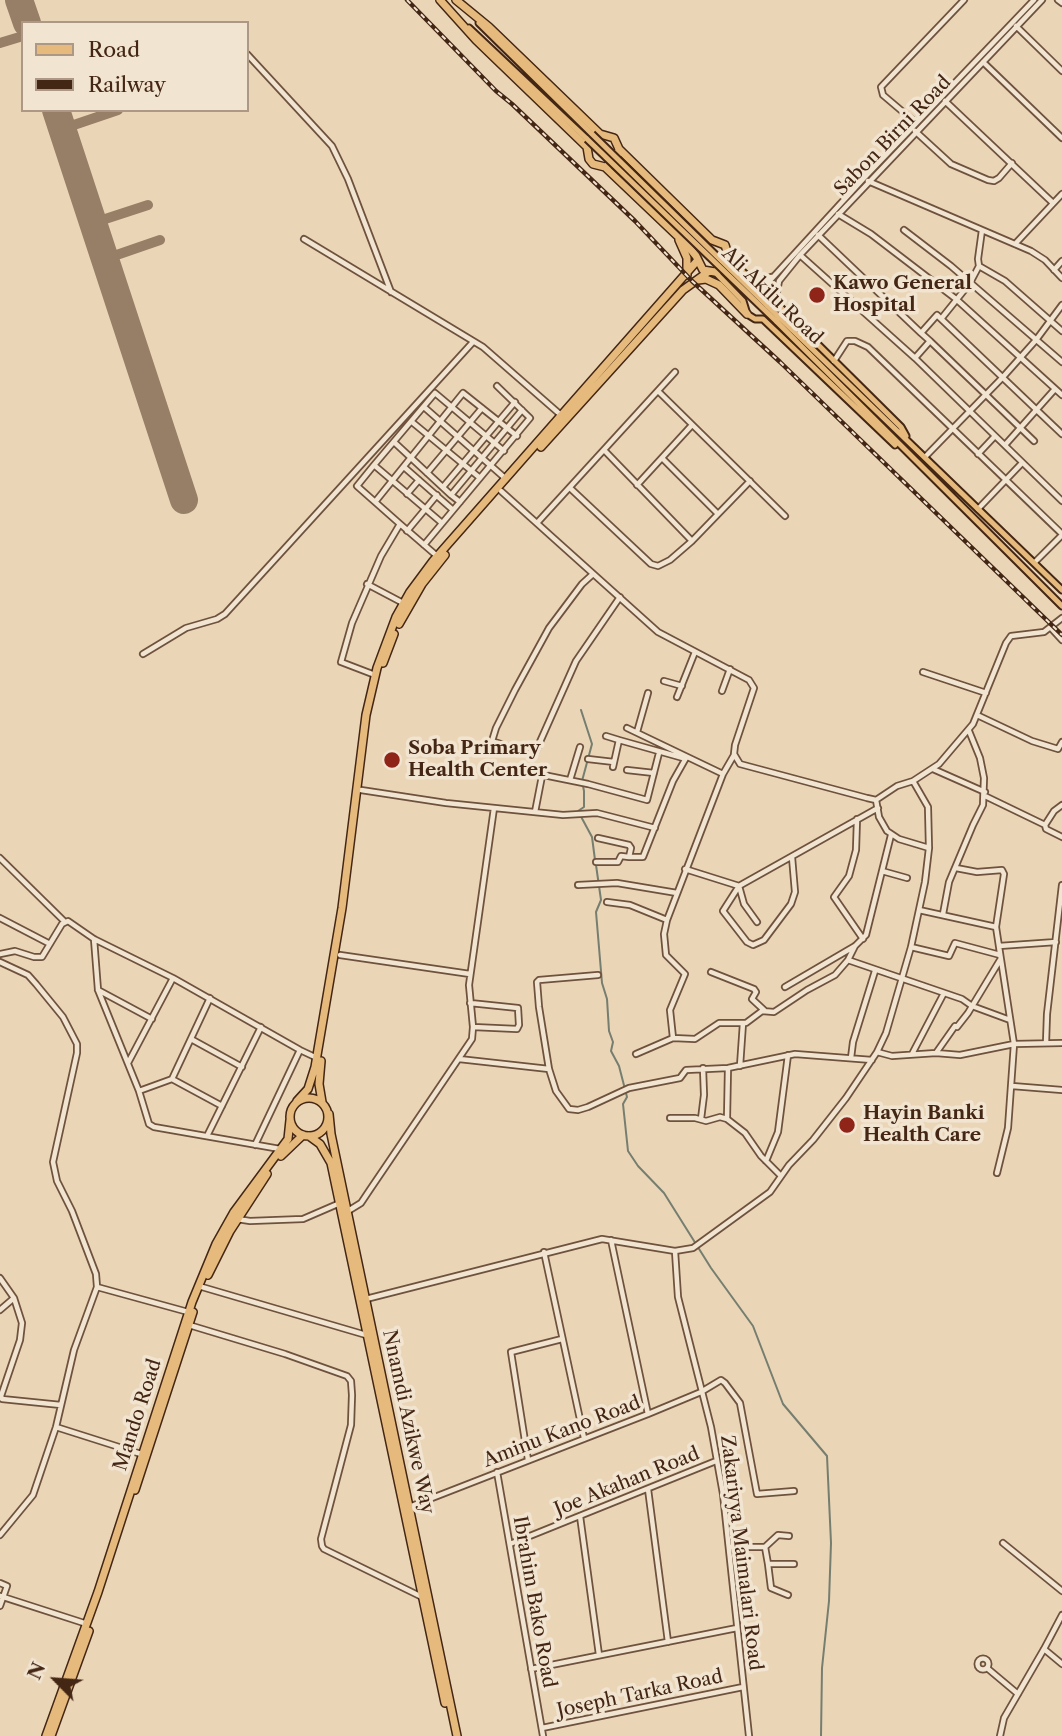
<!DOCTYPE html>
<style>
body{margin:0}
#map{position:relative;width:1062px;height:1736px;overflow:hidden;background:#ead5b7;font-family:"Libre Caslon Text",serif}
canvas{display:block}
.legend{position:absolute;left:21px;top:21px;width:228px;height:91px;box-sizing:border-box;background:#f1e4d0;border:2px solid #ac9885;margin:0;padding:9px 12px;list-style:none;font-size:21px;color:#442614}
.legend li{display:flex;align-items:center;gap:14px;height:35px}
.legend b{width:35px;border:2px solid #ac9885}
.north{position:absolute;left:21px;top:1645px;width:70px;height:70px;-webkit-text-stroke:5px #f1e4d0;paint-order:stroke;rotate:295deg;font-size:19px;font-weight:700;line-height:28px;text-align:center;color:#442614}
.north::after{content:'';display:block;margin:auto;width:24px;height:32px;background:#442614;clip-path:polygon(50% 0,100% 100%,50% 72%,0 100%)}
</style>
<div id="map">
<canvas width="1062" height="1736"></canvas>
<ul class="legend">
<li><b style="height:9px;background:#e5ba7c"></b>Road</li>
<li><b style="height:9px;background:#442614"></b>Railway</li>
</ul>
<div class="north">N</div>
</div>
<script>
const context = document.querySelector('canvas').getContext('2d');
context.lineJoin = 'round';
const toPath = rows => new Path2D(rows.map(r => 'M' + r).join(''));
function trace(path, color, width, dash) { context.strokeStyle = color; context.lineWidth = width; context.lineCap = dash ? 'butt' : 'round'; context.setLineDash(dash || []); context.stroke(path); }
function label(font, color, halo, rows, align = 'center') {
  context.font = font + ' "Libre Caslon Text",serif'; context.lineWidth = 7; context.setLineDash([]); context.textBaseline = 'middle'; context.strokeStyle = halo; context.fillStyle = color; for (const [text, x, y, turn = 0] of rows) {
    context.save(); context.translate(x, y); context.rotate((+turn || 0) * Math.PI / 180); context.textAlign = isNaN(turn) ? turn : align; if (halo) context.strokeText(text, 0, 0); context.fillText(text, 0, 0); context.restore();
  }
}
const stream = toPath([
 [581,710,592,744,582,781,584,791,584,807,578,811,592,837,595,860],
 [596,865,601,900,596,912,602,983,607,999,609,1031,613,1042,611,1051,619,1066,627,1097,623,1104,628,1151,638,1166,664,1193,711,1268,753,1326,783,1404,827,1456,831,1543,829,1601,822,1668,821,1736]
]);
const taxiway = toPath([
 [0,43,23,36],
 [62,129,118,110],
 [93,223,148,205],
 [105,259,160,240]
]);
const runway = toPath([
 [19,0,27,23],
 [56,110,184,500]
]);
const minor = toPath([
 [1058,0,1062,3],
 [1016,26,1062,71],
 [247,54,332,146,348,179,391,292],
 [983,62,1062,138],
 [945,101,1053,203],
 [916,123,883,95,881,87,964,0],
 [915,131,951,164,988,180,994,181,999,178,1012,163],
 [868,181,1031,251,1045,260,1062,278],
 [838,214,871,234,956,299,1062,395],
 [904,230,951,266,1062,362],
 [818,235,921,333],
 [304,239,483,347,562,416],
 [1015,244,1062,194],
 [800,255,915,358,1062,501],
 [979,266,1005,281,1062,331],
 [1054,270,1062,261],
 [751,279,759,282,771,277],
 [765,286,864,178,1034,0],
 [776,297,779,281,800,255,1042,0],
 [941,319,970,283,979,266,978,259,982,230],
 [930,341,1034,441],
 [915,358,930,341,921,333,937,315,1062,434],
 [834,361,847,341,855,341,868,347,1062,534],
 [658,391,785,516],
 [424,407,506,479],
 [412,422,480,478],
 [394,442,451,495],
 [1005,445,1055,389],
 [604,450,692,541],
 [978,454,995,436],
 [925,457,1003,377,1036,340,1062,305],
 [662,458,718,514],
 [374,465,357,486,400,524],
 [404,467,453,510],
 [427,473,482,408],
 [637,485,692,425],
 [443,487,515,402],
 [570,488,651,564,658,566,670,560,692,541,750,481],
 [501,491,658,632,749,680,754,688,735,745,734,754,740,764,867,798,876,800,897,786,913,781,939,764,973,724,1006,643,1011,636,1044,632,1062,618],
 [407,494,419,480],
 [375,502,463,393,517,436],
 [460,502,451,495,522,410],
 [978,509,1022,463],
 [442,523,374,465,435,393,504,451],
 [537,523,675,372],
 [407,531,437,495],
 [424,545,530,418,497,386],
 [1035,562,1062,535],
 [593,574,582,584,549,628,515,690,496,728,492,741,529,754,535,753,576,661,620,597],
 [367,584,403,603],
 [1051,628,1062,640],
 [143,654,186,628,217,619,225,614,473,342],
 [923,672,986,693],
 [375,675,341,662,352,623,381,556,400,524,437,556],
 [664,681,682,686],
 [722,691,730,669],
 [677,697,695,652],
 [977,715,1032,741,1058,749,1062,742],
 [627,728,723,774],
 [637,732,648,693],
 [606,736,619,740],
 [588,759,614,762],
 [613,767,619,740,683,758],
 [509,768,588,784,647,800,659,753],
 [933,769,985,792],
 [627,770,654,773],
 [570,780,580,747],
 [361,790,446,803,563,815,597,813,655,828],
 [985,796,1045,825,1046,829,1062,837],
 [876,800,879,817,887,831,899,839,929,848],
 [535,812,542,776],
 [857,819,856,850,849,876,834,897,863,939],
 [1045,825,1054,811,1062,805],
 [598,838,629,845,631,848,629,857,643,857,673,781,686,758],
 [792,857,795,892,791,904,764,940,753,945,747,942,723,911,739,886,878,808],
 [0,858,65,922],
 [596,862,618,862,621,856,629,857],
 [956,868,977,872,1002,870,1004,874,996,927,1014,1044,1008,1128,997,1173],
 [685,869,739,886,744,904,757,922],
 [882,871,907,878],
 [578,885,617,883,677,893],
 [607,902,630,905,667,920],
 [919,910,996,927],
 [943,914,949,882,973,825,983,805,984,778,980,758,969,731],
 [0,918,50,944],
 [94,939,98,990,139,1091,149,1124,154,1127,280,1149],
 [999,946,1056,942],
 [911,947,949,956,955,943,1000,955],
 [0,954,15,951,34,957,42,957,62,924,68,921,94,939,173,978,300,1050,317,1058],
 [340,955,470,974],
 [848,960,962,999,972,1006,1010,1020],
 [0,962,28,975,36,984,63,1017,77,1044,77,1053,53,1162,57,1181,72,1211,96,1274,97,1287,74,1350,56,1427,33,1495,0,1535],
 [711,972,754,989,756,992,752,999,765,1011],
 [598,975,539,980,537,982,539,1007,549,1069,556,1091,569,1109,578,1110,588,1107,629,1088,680,1078,686,1070,728,1068,795,1054,872,1060],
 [785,987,855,946,866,935,891,835],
 [98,990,152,1019],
 [470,1003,518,1008,519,1025,517,1029,473,1027],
 [673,1038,670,1010,685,974,666,955,664,934,667,920,723,774,734,755],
 [191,1039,242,1067],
 [1046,1043,1047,1014,1062,885],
 [877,1052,892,1056,936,1053,960,1055,1014,1044,1062,1043],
 [936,1053,955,1026,957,1027,968,1013,1000,960],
 [636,1054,673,1038,695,1039,719,1023,746,1023,762,1011,774,1012,807,990,835,975,848,960,855,946],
 [912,1054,944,993],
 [851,1058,853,1042,875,971],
 [459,1059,549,1069],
 [128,1063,173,978],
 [740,1066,743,1023],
 [172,1079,222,1106],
 [1012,1086,1062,1090],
 [139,1091,172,1079,210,998],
 [670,1118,695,1118,706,1121,720,1117,727,1119,745,1133,761,1156,781,1176],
 [701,1119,704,1095,703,1068],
 [727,1119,728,1068],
 [207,1136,261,1027],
 [255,1145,300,1050],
 [766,1161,778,1132,788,1055],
 [348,1211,361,1203,369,1191,472,1039,473,1027,469,985,494,808],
 [237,1219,250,1221,303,1219,340,1203],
 [611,1240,648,1414],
 [675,1251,678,1297,711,1427,723,1494,749,1736],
 [544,1252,584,1438],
 [0,1278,14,1298,22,1323,20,1340,1,1396,2,1399,61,1405],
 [97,1287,188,1312],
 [202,1287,366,1335],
 [366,1299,602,1239,675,1251,693,1248,770,1192,789,1165,813,1140,846,1098,877,1052,886,1033,911,947,925,882,929,848,928,807,913,781],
 [0,1310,14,1298],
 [189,1325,285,1354,347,1376,351,1381,352,1395,351,1425,321,1539,322,1546,324,1549,422,1597],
 [56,1427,141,1454],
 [528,1460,511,1352,562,1339],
 [497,1472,543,1736],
 [648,1489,668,1642],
 [409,1507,648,1414,701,1392,721,1380,725,1383,740,1403,757,1494,794,1491],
 [580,1516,599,1655],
 [1003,1543,1062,1591],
 [510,1544,716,1461],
 [730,1547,765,1547,768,1564],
 [765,1547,778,1535,789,1536],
 [0,1583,7,1586,0,1606],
 [788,1595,771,1588,768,1564,794,1564],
 [0,1596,87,1624],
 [1044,1649,1062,1664],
 '977.5 1664a5.5 5.5 0 1 1 11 0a5.5 5.5 0 1 1-11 0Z',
 [987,1668,1018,1694],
 [531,1669,737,1628],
 [542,1728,743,1687],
 [1000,1736,1004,1718,1044,1649,1062,1615]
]);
const major = toPath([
 [479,23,592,134],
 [469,28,587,139],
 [729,258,757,286],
 [715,272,743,301,747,314,755,319,763,319,895,445],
 [747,292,757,286,771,289,776,297,777,304,901,427,906,436],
 [779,317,1062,590],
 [776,321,1062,606]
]);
const highway = toPath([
 [440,0,476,40,587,147],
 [456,0,489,27,600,134],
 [605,167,616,161,619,149,614,138,600,134,594,137,587,147,589,159,593,164,605,167,687,245,696,256,703,270,715,272,724,268,729,258,725,245,712,240,619,149],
 [679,240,687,258,687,275],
 [698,280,706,279,719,285,747,314],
 [541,447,683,290,708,272],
 [399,624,422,584,445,555],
 [383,663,394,634],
 [321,1061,319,1084,322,1102],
 '290 1117a19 19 0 1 1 38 0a19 19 0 1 1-38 0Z',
 [297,1101,308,1089,315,1067,342,908,366,715,377,668,396,617,410,592,433,561,697,261],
 [329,1114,331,1134,457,1736],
 [309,1136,320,1144,331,1163,445,1703],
 [281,1156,303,1135],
 [208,1275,230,1231,267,1174],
 [135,1490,193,1312],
 [46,1736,98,1592,192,1302,216,1244,234,1212,288,1139,290,1120],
 [51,1736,89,1631]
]);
const rail = toPath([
 [407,0,496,91,512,104,635,221,692,281,780,362,1062,635]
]);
const majorBridge = toPath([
 [592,134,779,317],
 [587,139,776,321]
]);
const markers = [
 [817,295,9,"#8f2418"],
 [392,760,9,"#8f2418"],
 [847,1125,9,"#8f2418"]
];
const streetNames = [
 ["Sabon Birni Road",893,136,-46],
 ["Ali Akilu Road",772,296,44],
 ["Mando Road",138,1415,-72],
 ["Nnamdi Azikwe Way",408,1422,78],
 ["Aminu Kano Road",562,1432,-21],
 ["Joe Akahan Road",627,1482,-22],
 ["Zakariyya Maimalari Road",741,1553,83],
 ["Ibrahim Bako Road",534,1602,80],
 ["Joseph Tarka Road",640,1694,-12]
];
const poiNames = [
 ["Kawo General",833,284],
 ["Hospital",833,306],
 ["Soba Primary",408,749],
 ["Health Center",408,771],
 ["Hayin Banki",863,1114],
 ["Health Care",863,1136]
];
trace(stream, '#767e70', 2);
trace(taxiway, '#977e66', 10);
trace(runway, '#977e66', 28);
trace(minor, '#6e523d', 8);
trace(major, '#442614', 9);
trace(highway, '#442614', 10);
trace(minor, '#f1e4d0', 4.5);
trace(major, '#e5ba7c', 5);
trace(highway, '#e5ba7c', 7);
trace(rail, '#442614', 4.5);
trace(rail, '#f1e4d0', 2, [5]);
trace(majorBridge, '#442614', 9, []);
trace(majorBridge, '#e5ba7c', 5);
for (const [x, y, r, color] of markers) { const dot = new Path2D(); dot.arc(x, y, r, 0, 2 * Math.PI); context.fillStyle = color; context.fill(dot); trace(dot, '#f1e4d0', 2.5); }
label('19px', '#442614', '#f1e4d0', streetNames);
label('bold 19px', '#442614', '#f1e4d0', poiNames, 'left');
</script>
